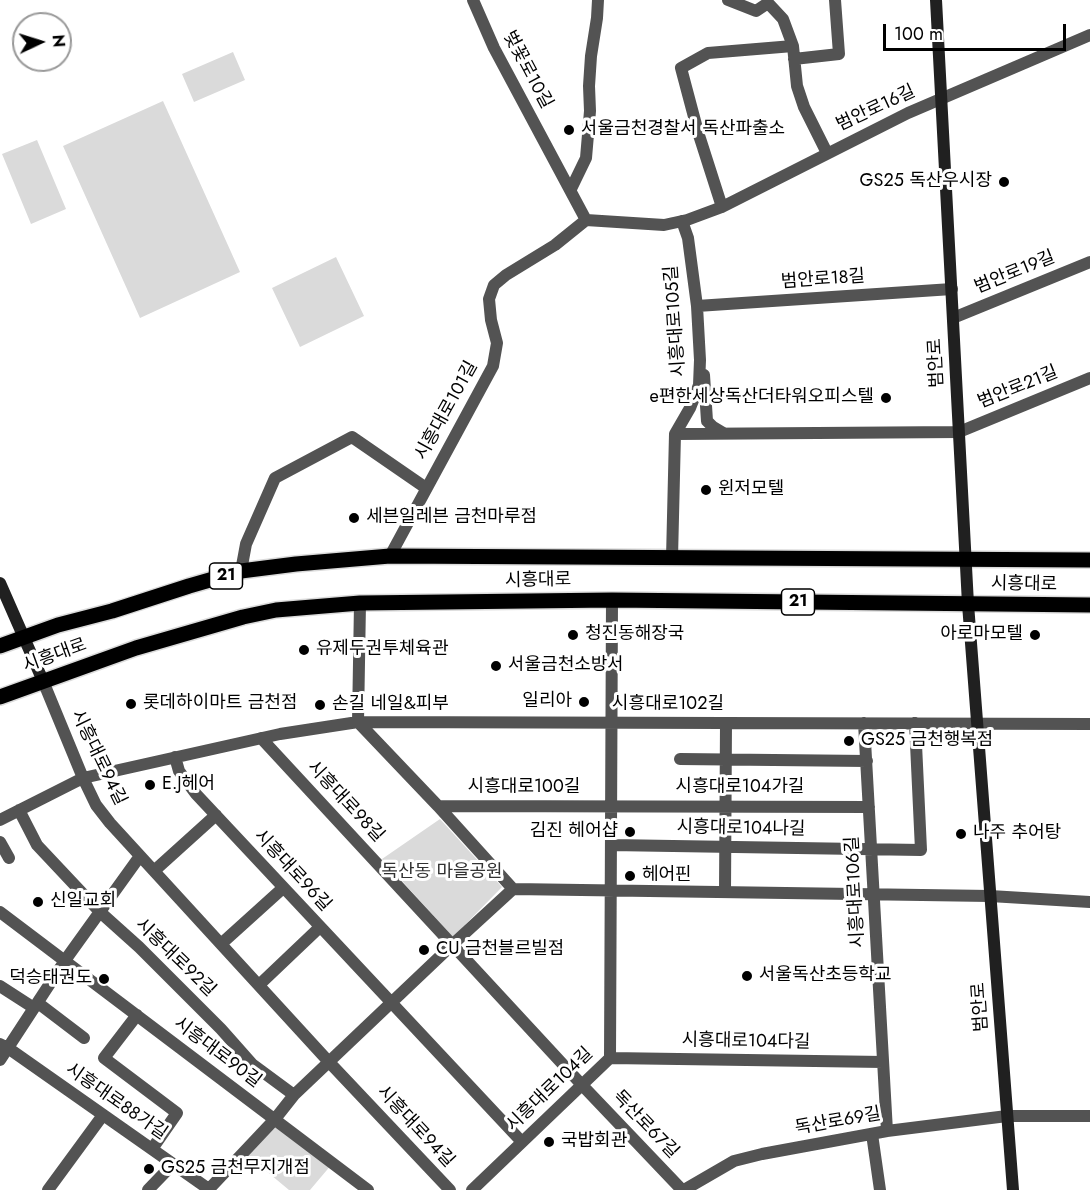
<!DOCTYPE html>
<meta charset="utf-8">
<style>
body{margin:0}
#map{position:relative;width:1090px;height:1190px;overflow:hidden;background:#fff;font-family:Jost,sans-serif}
canvas{display:block}
.north{position:absolute;left:12px;top:12px;width:60px;height:60px;box-sizing:border-box;background:#fff;border:2px solid #999;border-radius:50%;rotate:86deg;font-size:16px;font-weight:700;line-height:24px;text-align:center;color:#000}
.north::after{content:'';display:block;margin:auto;width:21px;height:27px;background:#000;clip-path:polygon(50% 0,100% 100%,50% 72%,0 100%)}
.scale{position:absolute;left:883px;top:24px;width:183px;height:27px;box-sizing:border-box;border:3px solid #000;border-top:0;padding-left:8px;font-size:18px;line-height:21px;white-space:nowrap;color:#000;-webkit-text-stroke:4px #fff;paint-order:stroke}
</style>
<div id="map">
<canvas width="1090" height="1190"></canvas>
<div class="north">N</div>
<div class="scale">100 m</div>
</div>
<script>
const context = document.querySelector('canvas').getContext('2d');
context.lineJoin = 'round';
function fillPath(path, color) { context.fillStyle = color; context.fill(path, 'evenodd'); }
const toPath = rows => new Path2D(rows.map(r => 'M' + r).join(''));
function trace(path, color, width, dash) { context.strokeStyle = color; context.lineWidth = width; context.lineCap = dash ? 'butt' : 'round'; context.setLineDash(dash || []); context.stroke(path); }
function label(font, color, halo, rows, align = 'center') {
  context.font = font + ' Jost,"Noto Sans KR",sans-serif'; context.lineWidth = 6; context.setLineDash([]); context.textBaseline = 'middle'; context.strokeStyle = halo; context.fillStyle = color; for (const [text, x, y, turn = 0] of rows) {
    context.save(); context.translate(x, y); context.rotate((+turn || 0) * Math.PI / 180); context.textAlign = isNaN(turn) ? turn : align; if (halo) context.strokeText(text, 0, 0); context.fillText(text, 0, 0); context.restore();
  }
}
const green = toPath([
 [233,52,245,80,194,102,182,74],
 [163,101,240,272,140,318,63,146],
 [37,140,66,209,31,224,2,154],
 [336,257,364,316,300,347,272,288],
 [440,819,502,887,453,937,382,859],
 [277,1121,332,1164,310,1190,289,1190,247,1155]
]);
const street = toPath([
 [473,0,494,48,586,220],
 [728,0,756,11,768,3],
 [768,3,783,19,793,46,797,86,804,107,827,153],
 [794,59,839,54,835,0],
 [571,189,586,158,590,111,589,86,591,56,597,18,598,0],
 [722,207,698,132,681,68,708,53,793,46],
 [586,220,664,225,687,220,722,207,908,113,1090,35],
 [697,306,952,289],
 [953,318,1090,262],
 [704,375,707,421,713,427,723,433],
 [675,434,959,432,1090,378],
 [390,556,493,366,497,343,491,320,489,299,494,285,506,275,555,245,586,220],
 [672,558,675,434,690,408,699,385,700,360,697,306,688,238,682,221],
 [241,571,246,544,275,478,352,437,426,488],
 [360,603,358,722,438,806,513,889,990,896,1090,902],
 [43,681,83,778,96,805,110,823,329,1062,450,1190],
 [864,723,887,1131],
 [261,738,582,1085,682,1190],
 [175,757,179,771,196,794,522,1142],
 [680,759,867,761],
 [438,806,869,807],
 [19,810,37,845,100,912,139,947,221,1029,252,1064,294,1095],
 [0,820,83,778,280,734,358,722,1090,724],
 [0,842,9,858],
 [611,845,921,850,915,723],
 [154,871,216,815],
 [725,892,726,723],
 [0,912,368,1190],
 [221,944,283,888],
 [259,985,320,927],
 [0,986,34,1008],
 [38,1003,84,1038],
 [137,1015,104,1058,177,1113,152,1149],
 [0,1044,8,1048,210,1190],
 [610,1058,883,1062],
 [0,1060,66,959,140,856],
 [872,1134,880,1190],
 [209,1189,275,1119,294,1095,452,945,513,889],
 [48,1190,103,1115],
 [148,1190,173,1164],
 [472,1190,610,1058,612,600],
 [684,1190,734,1161,762,1154,887,1131,1007,1116,1090,1116]
]);
const secondary = toPath([
 [936,0,968,604,1013,1190],
 [0,583,43,681]
]);
const primary = toPath([
 [0,646,58,625,112,611,189,586,241,571,296,564,390,556,1090,560],
 [0,697,136,648,243,617,276,610,360,603,612,600,1090,605]
]);
const markers = [
 [569,130,6,"#000"],
 [1004,182,6,"#000"],
 [886,398,6,"#000"],
 [706,490,6,"#000"],
 [354,518,6,"#000"],
 [573,635,6,"#000"],
 [1035,635,6,"#000"],
 [304,650,6,"#000"],
 [496,666,6,"#000"],
 [584,702,6,"#000"],
 [131,704,6,"#000"],
 [320,705,6,"#000"],
 [849,741,6,"#000"],
 [150,785,6,"#000"],
 [630,832,6,"#000"],
 [961,834,6,"#000"],
 [630,876,6,"#000"],
 [38,902,6,"#000"],
 [424,950,6,"#000"],
 [747,976,6,"#000"],
 [104,979,6,"#000"],
 [549,1142,6,"#000"],
 [149,1169,6,"#000"]
];
const shields = [
 [226,576,33],
 [798,602,33]
];
const shieldNames = [
 ["21",226,576],
 ["21",798,602]
];
const streetNames = [
 ["벚꽃로10길",527,70,62],
 ["범안로16길",876,109,-25],
 ["범안로19길",1015,273,-22],
 ["범안로18길",823,280,-4],
 ["시흥대로105길",676,321,-94],
 ["범안로",937,363,-93],
 ["범안로21길",1018,388,-22],
 ["시흥대로101길",447,411,-61],
 ["시흥대로",538,581,-1],
 ["시흥대로",1024,585,1],
 ["시흥대로",55,656,-20],
 ["시흥대로102길",668,705],
 ["시흥대로94길",98,758,64],
 ["시흥대로100길",524,788],
 ["시흥대로104가길",740,788],
 ["시흥대로98길",345,802,47],
 ["시흥대로104나길",741,829,1],
 ["시흥대로96길",292,871,47],
 ["시흥대로106길",856,892,-93],
 ["시흥대로92길",175,958,44],
 ["범안로",981,1007,-94],
 ["시흥대로104다길",746,1042,1],
 ["시흥대로90길",217,1053,37],
 ["시흥대로104길",550,1090,-44],
 ["시흥대로88가길",116,1102,35],
 ["독산로69길",838,1122,-10],
 ["독산로67길",645,1125,46],
 ["시흥대로94길",415,1127,47]
];
const poiNames = [
 ["서울금천경찰서 독산파출소",581,130],
 ["GS25 독산우시장",992,182,"right"],
 ["e편한세상독산더타워오피스텔",874,398,"right"],
 ["윈저모텔",718,490],
 ["세븐일레븐 금천마루점",366,518],
 ["청진동해장국",585,635],
 ["아로마모텔",1023,635,"right"],
 ["유제두권투체육관",316,650],
 ["서울금천소방서",508,666],
 ["일리아",572,702,"right"],
 ["롯데하이마트 금천점",143,704],
 ["손길 네일&피부",332,705],
 ["GS25 금천행복점",861,741],
 ["E.J헤어",162,785],
 ["김진 헤어샵",618,832,"right"],
 ["나주 추어탕",973,834],
 ["헤어핀",642,876],
 ["신일교회",50,902],
 ["CU 금천블르빌점",436,950],
 ["서울독산초등학교",759,976],
 ["덕승태권도",92,979,"right"],
 ["국밥회관",561,1142],
 ["GS25 금천무지개점",161,1169]
];
const parkNames = [
 ["독산동 마을공원",442,873]
];
fillPath(green, '#dadada');
trace(primary, '#dbdbdb', 18);
trace(street, '#535353', 12);
trace(secondary, '#202020', 12);
trace(primary, '#000', 15);
for (const [x, y, r, color] of markers) { const dot = new Path2D(); dot.arc(x, y, r, 0, 2 * Math.PI); context.fillStyle = color; context.fill(dot); trace(dot, '#fff', 2); }
for (const [x, y, w] of shields) { const box = new Path2D(); box.roundRect(x - w / 2, y - 13, w, 26, 4.5); context.fillStyle = '#fff'; context.fill(box); trace(box, '#000', 1.5); }
label('bold 16px', '#000', null, shieldNames);
label('18px', '#000', '#fff', streetNames);
label('18px', '#000', '#fff', poiNames, 'left');
label('18px', '#313131', '#fff', parkNames);
</script>
